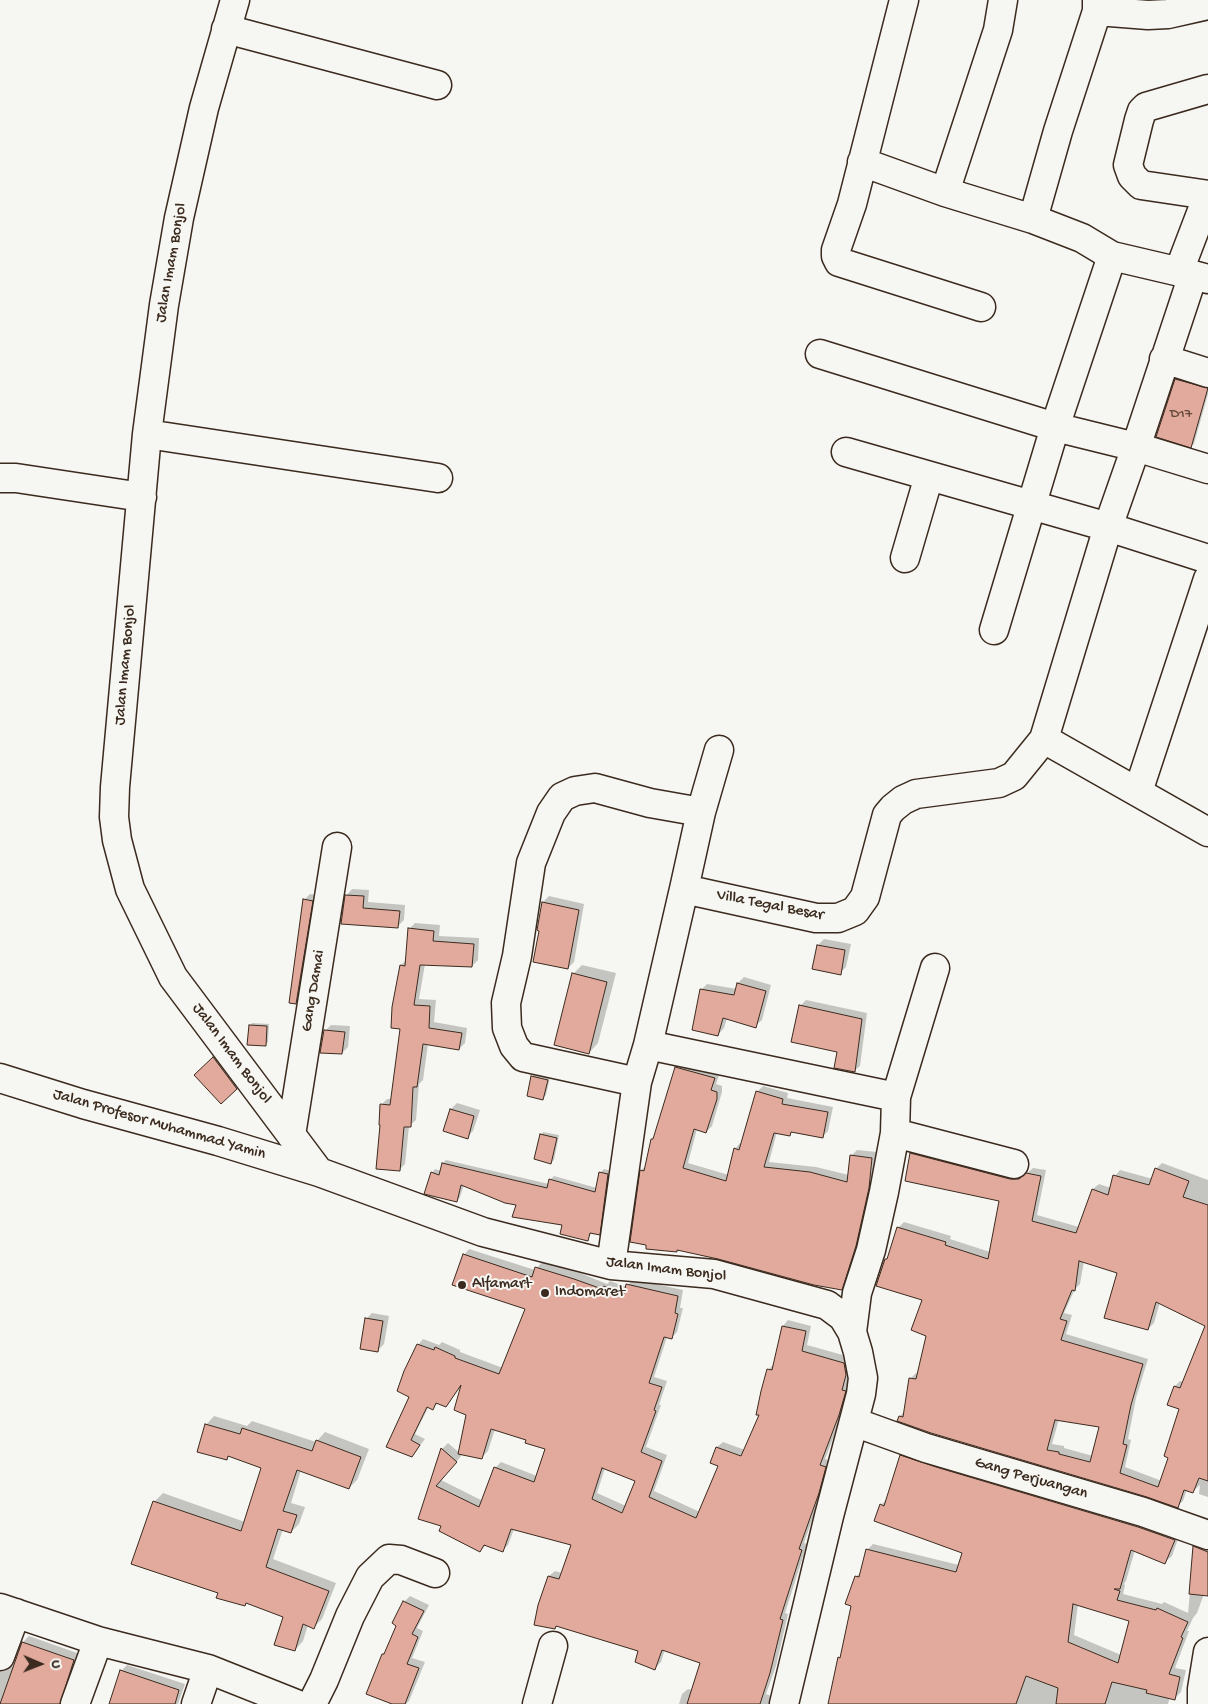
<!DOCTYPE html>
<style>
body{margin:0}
#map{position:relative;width:1208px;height:1704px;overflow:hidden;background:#f6f6f2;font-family:"Gochi Hand",sans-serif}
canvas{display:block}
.north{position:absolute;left:15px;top:1639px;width:50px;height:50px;-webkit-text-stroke:4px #f6f6f2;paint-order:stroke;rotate:91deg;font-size:14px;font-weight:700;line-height:20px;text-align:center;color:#3b2a1e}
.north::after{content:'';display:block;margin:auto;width:18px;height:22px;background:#3b2a1e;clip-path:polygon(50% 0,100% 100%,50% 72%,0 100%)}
</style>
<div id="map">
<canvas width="1208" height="1704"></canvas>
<div class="north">U</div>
</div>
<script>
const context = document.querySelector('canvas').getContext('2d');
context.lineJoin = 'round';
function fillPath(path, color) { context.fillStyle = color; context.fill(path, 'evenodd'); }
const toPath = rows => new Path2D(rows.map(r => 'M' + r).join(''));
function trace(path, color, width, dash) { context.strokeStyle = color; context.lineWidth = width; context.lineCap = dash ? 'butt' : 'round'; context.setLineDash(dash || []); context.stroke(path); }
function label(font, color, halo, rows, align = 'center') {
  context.font = font + ' "Gochi Hand",sans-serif'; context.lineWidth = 4; context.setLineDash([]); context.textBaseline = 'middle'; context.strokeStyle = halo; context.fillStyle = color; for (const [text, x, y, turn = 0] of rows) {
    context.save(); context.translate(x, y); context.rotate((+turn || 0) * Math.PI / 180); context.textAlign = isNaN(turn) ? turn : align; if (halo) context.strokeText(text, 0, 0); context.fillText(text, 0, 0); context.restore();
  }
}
const shadow = toPath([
 [1179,377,1208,385,1208,394,1194,444,1191,446,1176,380],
 [352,889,369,890,368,902,405,905,404,920,398,926,342,923,346,896],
 [310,894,318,895,302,996,296,1003,304,900],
 [549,896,584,904,574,962,568,968,541,930,543,902],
 [415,923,440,925,439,936,479,938,478,960,472,966,425,964,419,999,436,1000,434,1022,467,1028,465,1043,459,1049,428,1044,423,1080,419,1084,416,1120,409,1126,405,1164,399,1170,381,1105,387,1099,392,1099,401,1027,401,965,406,960,409,929],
 [824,939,851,944,846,967,840,973,818,945],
 [582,965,616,973,598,1043,589,1053,573,974],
 [744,977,771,985,762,1020,755,1026,727,1018,724,1028,718,1035,701,990,707,984,737,989,738,983],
 [806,1000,867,1013,860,1066,854,1071,800,1006],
 [252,1023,269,1024,268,1042,265,1045,250,1026],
 [331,1025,350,1026,348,1047,342,1053,325,1031],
 [218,1054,241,1083,221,1102,196,1075],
 [682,1062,720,1072,716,1084,722,1086,722,1092,712,1126,706,1132,697,1129,688,1163,729,1175,735,1149,740,1143,742,1144,757,1092,763,1086,788,1093,787,1098,833,1107,828,1131,822,1137,793,1131,789,1135,777,1132,769,1162,816,1167,849,1175,851,1156,857,1150,877,1152,874,1181,861,1239,847,1282,841,1288,718,1258,678,1249,676,1251,641,1170,646,1166,652,1140,656,1136,676,1067],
 [535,1074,550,1077,546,1095,543,1098,532,1076],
 [457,1103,480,1110,473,1131,467,1137,451,1109],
 [543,1132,559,1135,554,1160,551,1163,541,1135],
 [917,1148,1016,1174,1026,1174,1033,1168,1046,1170,1037,1215,1079,1227,1093,1189,1099,1184,1111,1188,1115,1176,1120,1170,1153,1179,1156,1169,1162,1163,1208,1180,1208,1319,1160,1302,1154,1323,1148,1329,1118,1272,1084,1261,1080,1284,1075,1289,1064,1313,1072,1315,1066,1334,1148,1359,1136,1398,1128,1439,1131,1440,1125,1467,1162,1481,1170,1457,1181,1408,1175,1386,1180,1381,1184,1382,1208,1331,1208,1497,1199,1494,1200,1485,1193,1491,1187,1489,1183,1501,1177,1506,900,1416,905,1411,910,1379,916,1373,918,1374,927,1335,924,1299,886,1260,889,1256,898,1228,904,1222,951,1236,950,1239,990,1252,1000,1200,912,1154],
 [1059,1419,1101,1426,1093,1456,1064,1448,1064,1446,1052,1444],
 [446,1160,549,1184,550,1180,554,1176,597,1188,600,1173,604,1169,611,1171,603,1230,599,1234,592,1232,588,1239,563,1224,518,1204,464,1185,460,1197,457,1201,432,1173,435,1169,441,1171,443,1163],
 [469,1249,535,1270,542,1262,580,1273,607,1284,610,1281,627,1287,633,1279,683,1290,680,1308,683,1308,677,1332,671,1338,667,1337,654,1377,667,1381,659,1405,661,1405,646,1447,667,1455,654,1491,700,1512,720,1465,711,1462,717,1447,723,1442,745,1450,761,1415,768,1370,774,1364,783,1326,788,1320,811,1326,807,1345,850,1357,852,1368,847,1385,851,1386,845,1408,825,1459,831,1461,824,1486,804,1543,807,1544,785,1613,788,1614,776,1666,766,1694,774,1697,775,1704,679,1704,682,1694,688,1689,692,1690,702,1662,665,1649,661,1662,655,1668,640,1650,557,1625,555,1628,539,1605,549,1576,555,1571,562,1573,572,1545,514,1529,508,1545,502,1551,486,1545,480,1551,443,1526,419,1518,442,1449,448,1443,462,1455,441,1480,483,1501,495,1468,501,1462,537,1476,547,1448,527,1440,495,1429,488,1451,482,1457,468,1414,462,1385,446,1405,439,1402,433,1408,429,1406,415,1434,425,1439,412,1456,388,1446,411,1396,418,1345,423,1339,439,1345,442,1342,460,1350,460,1352,503,1368,527,1308,464,1255],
 [605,1468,636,1480,626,1506,597,1493],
 [372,1313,389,1316,384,1344,378,1350,366,1319],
 [214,1416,247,1426,252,1421,316,1442,325,1432,369,1449,357,1480,349,1488,301,1470,291,1503,305,1507,299,1524,291,1532,283,1529,273,1559,336,1583,322,1619,314,1627,308,1625,303,1641,295,1650,284,1616,247,1602,245,1604,219,1592,154,1502,163,1493,245,1522,263,1467,230,1456,226,1459,206,1425],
 [908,1450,1180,1533,1172,1556,1165,1562,1135,1550,1126,1581,1124,1584,1125,1585,1123,1594,1162,1604,1164,1602,1188,1613,1194,1547,1199,1542,1208,1544,1208,1595,1204,1594,1197,1613,1193,1618,1187,1631,1189,1631,1175,1668,1186,1670,1181,1692,1175,1698,1170,1697,1168,1704,838,1704,832,1691,853,1605,856,1577,862,1571,867,1550,873,1544,959,1565,963,1552,881,1505,888,1498,901,1456],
 [1078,1604,1131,1620,1121,1655,1074,1635],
 [410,1596,429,1605,417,1628,423,1631,412,1658,425,1662,409,1701,406,1704,395,1704,383,1654,387,1651,397,1625,404,1602],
 [29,1636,80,1654,67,1704,0,1704,0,1664,9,1666,15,1663,23,1642],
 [127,1665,185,1684,178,1704,110,1704,121,1671]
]);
const building = toPath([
 [1175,379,1208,388,1191,448,1156,437,1175,379],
 [345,895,364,896,363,908,400,911,398,928,341,924,345,895],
 [303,899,313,901,296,1004,289,1003,303,899],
 [542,902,579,910,568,969,533,962,539,931,537,930,542,902],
 [408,928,434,931,433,941,474,944,472,967,420,965,414,1005,430,1006,429,1028,462,1033,459,1050,423,1044,417,1087,413,1087,411,1127,404,1127,400,1171,376,1169,380,1125,379,1125,380,1104,390,1105,400,1029,391,1028,392,1007,400,965,405,966,408,928],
 [817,945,845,950,841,975,812,969,817,945],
 [572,973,607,982,589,1054,554,1045,572,973],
 [737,983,766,991,756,1028,723,1018,718,1036,692,1030,700,989,734,995,737,983],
 [799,1005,862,1019,855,1072,834,1068,837,1052,791,1042,799,1005],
 [249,1025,267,1026,266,1046,247,1045,249,1025],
 [324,1030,345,1032,342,1054,320,1053,324,1030],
 [213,1057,237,1089,221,1104,194,1075,213,1057],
 [675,1067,715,1078,711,1090,717,1092,717,1099,706,1133,694,1129,683,1168,726,1181,734,1148,739,1150,756,1091,783,1099,782,1104,828,1112,823,1138,791,1132,790,1136,774,1133,764,1167,810,1172,847,1182,850,1155,872,1158,869,1188,856,1246,842,1290,814,1285,718,1259,677,1250,677,1252,646,1249,646,1245,630,1242,640,1170,644,1171,651,1139,653,1139,675,1067],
 [531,1076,548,1080,543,1100,527,1096,531,1076],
 [450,1109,474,1116,468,1139,443,1131,450,1109],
 [540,1134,557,1138,551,1164,534,1159,540,1134],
 [910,1153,1010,1179,1019,1179,1026,1173,1041,1176,1032,1221,1076,1233,1092,1189,1108,1195,1113,1175,1149,1185,1155,1168,1189,1181,1183,1197,1208,1205,1208,1481,1199,1478,1193,1493,1184,1490,1178,1508,1147,1497,931,1433,897,1421,899,1416,903,1417,909,1378,916,1379,926,1336,911,1330,922,1300,876,1286,885,1259,887,1259,897,1227,946,1242,945,1245,988,1259,999,1201,905,1181,910,1153],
 [1079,1261,1117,1273,1104,1318,1148,1330,1156,1302,1205,1326,1180,1388,1174,1386,1167,1405,1179,1409,1164,1456,1168,1458,1158,1487,1120,1473,1127,1445,1123,1444,1131,1405,1143,1364,1061,1340,1067,1321,1060,1319,1072,1290,1075,1291,1079,1261],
 [1055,1420,1099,1427,1090,1462,1059,1454,1059,1452,1047,1450,1055,1420],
 [442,1163,547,1188,549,1179,595,1192,599,1172,608,1174,600,1235,590,1233,588,1241,560,1234,562,1225,512,1217,516,1205,505,1203,461,1185,457,1202,424,1194,431,1172,439,1175,442,1163],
 [463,1254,532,1277,535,1267,574,1279,602,1289,603,1286,624,1294,626,1284,678,1296,675,1313,678,1314,672,1339,664,1337,649,1383,662,1387,654,1410,656,1411,641,1452,662,1461,649,1497,696,1518,718,1466,710,1463,716,1447,741,1456,759,1415,756,1415,761,1391,767,1369,772,1370,782,1326,806,1331,802,1351,844,1363,846,1375,842,1390,846,1391,839,1415,820,1465,826,1467,819,1493,799,1549,802,1550,780,1619,783,1620,770,1673,760,1704,687,1704,700,1663,662,1650,655,1670,635,1662,638,1651,556,1626,555,1629,534,1625,538,1605,548,1576,559,1579,571,1545,511,1529,503,1552,484,1545,480,1552,439,1531,441,1526,418,1519,441,1448,457,1462,436,1486,479,1507,494,1467,534,1482,545,1449,525,1443,526,1440,491,1429,482,1459,458,1454,466,1415,454,1410,461,1385,446,1407,436,1403,433,1410,427,1407,411,1440,420,1445,412,1457,386,1447,409,1397,397,1391,404,1371,417,1344,434,1350,435,1347,455,1356,455,1358,499,1374,525,1309,452,1285,463,1254],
 [602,1468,635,1481,622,1513,592,1499,602,1468],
 [365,1318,383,1321,378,1352,360,1349,365,1318],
 [205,1424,240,1434,242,1428,312,1451,316,1440,361,1457,349,1489,297,1470,283,1511,297,1515,291,1533,278,1529,266,1567,329,1591,314,1629,303,1624,295,1651,274,1645,283,1617,246,1603,245,1606,216,1598,218,1593,131,1564,153,1501,241,1531,261,1468,228,1456,227,1460,197,1452,205,1424],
 [900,1455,936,1467,1138,1527,1175,1540,1165,1564,1131,1550,1120,1589,1114,1589,1120,1591,1117,1600,1156,1610,1157,1608,1188,1622,1181,1637,1183,1638,1169,1674,1180,1677,1175,1700,1146,1693,1147,1690,1112,1682,1105,1704,1056,1704,1058,1688,1026,1676,1016,1704,828,1704,838,1657,840,1658,851,1606,845,1604,855,1576,859,1577,866,1549,956,1572,962,1553,874,1521,880,1504,884,1506,900,1455],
 [1073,1604,1129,1621,1118,1663,1068,1642,1073,1604],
 [1193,1546,1208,1552,1208,1596,1189,1594,1193,1546],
 [403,1601,424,1611,412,1634,418,1637,407,1664,419,1668,405,1704,392,1704,366,1694,382,1654,384,1654,396,1626,392,1623,403,1601],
 [22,1642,74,1660,60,1704,0,1704,22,1642],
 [120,1670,179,1690,175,1704,109,1704,120,1670]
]);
const minor = toPath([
 [235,0,204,108,179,218,164,305,147,434,115,787,114,817,117,840,130,889,173,977,319,1172,483,1232,611,1265,714,1274,827,1305,843,1317,852,1332,858,1352,863,1378,861,1394,829,1516,784,1704],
 [904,0,852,204,836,250,836,256,839,262,981,307],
 [1097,11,1148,15,1168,14,1208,5],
 [226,29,437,85],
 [1208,89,1146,107,1142,111,1139,120,1128,165,1132,176,1141,185,1208,195],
 [862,162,945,192,1033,219,1082,238,1112,256,1193,275],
 [945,192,998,30,1003,0],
 [1033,219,1058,131,1097,11,1097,0],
 [1179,271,1208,195],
 [1208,279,1193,275,1136,447,1208,469],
 [820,354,1055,427,1136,447,1108,527,1044,739],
 [1164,359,1208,373],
 [147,434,438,478],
 [846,452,1108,527,1208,559],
 [0,478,16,478,142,497],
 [905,558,929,476],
 [994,630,1055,427,1112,256],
 [1138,792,1208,579],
 [701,812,719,750],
 [648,1045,896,1097],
 [0,1078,83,1104,218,1141,319,1172],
 [637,1082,523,1057,514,1046,507,1028,506,1003,517,956,531,863,551,813,562,797,575,791,595,788,650,803,701,812,684,889],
 [895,1133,1014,1164],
 [291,1135,337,847],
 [611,1265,637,1082,648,1045,684,889,816,918,838,918,855,911,865,897,887,815,893,808,903,800,916,794,999,783,1014,776,1044,739,1208,832],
 [852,1332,857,1293,871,1250,884,1192,895,1133,896,1097,935,968],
 [854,1422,926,1448,1143,1512,1208,1535],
 [0,1608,98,1641,208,1669,296,1704],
 [0,1656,16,1613],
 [75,1704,98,1641],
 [196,1704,208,1669],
 [312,1704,324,1680,350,1616,370,1577,389,1559,401,1560,435,1573],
 [537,1704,553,1646],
 [1202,1704,1202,1689,1208,1652]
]);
const markers = [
 [462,1285,5,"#3b2a1e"],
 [545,1293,5,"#3b2a1e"]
];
const numberNames = [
 ["D17",1181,415]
];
const streetNames = [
 ["Jalan Imam Bonjol",172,263,-80],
 ["Jalan Imam Bonjol",126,665,-85],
 ["Villa Tegal Besar",770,906,11],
 ["Gang Damai",314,991,-81],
 ["Jalan Imam Bonjol",231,1054,53],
 ["Jalan Profesor Muhammad Yamin",159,1125,16],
 ["Jalan Imam Bonjol",666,1270,7],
 ["Gang Perjuangan",1031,1479,16]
];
const poiNames = [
 ["Alfamart",472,1285],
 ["Indomaret",555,1293]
];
fillPath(shadow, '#0003');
fillPath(building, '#e2aa9c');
trace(building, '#3b2a1e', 1);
trace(minor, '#3b2a1e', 31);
trace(minor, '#f6f6f2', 28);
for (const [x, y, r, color] of markers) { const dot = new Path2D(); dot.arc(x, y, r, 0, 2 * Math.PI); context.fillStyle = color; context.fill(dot); trace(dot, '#f6f6f2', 2); }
label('14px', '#654a3e', null, numberNames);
label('16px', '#3b2a1e', '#f6f6f2', streetNames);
label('16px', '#3b2a1e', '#f6f6f2', poiNames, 'left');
</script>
